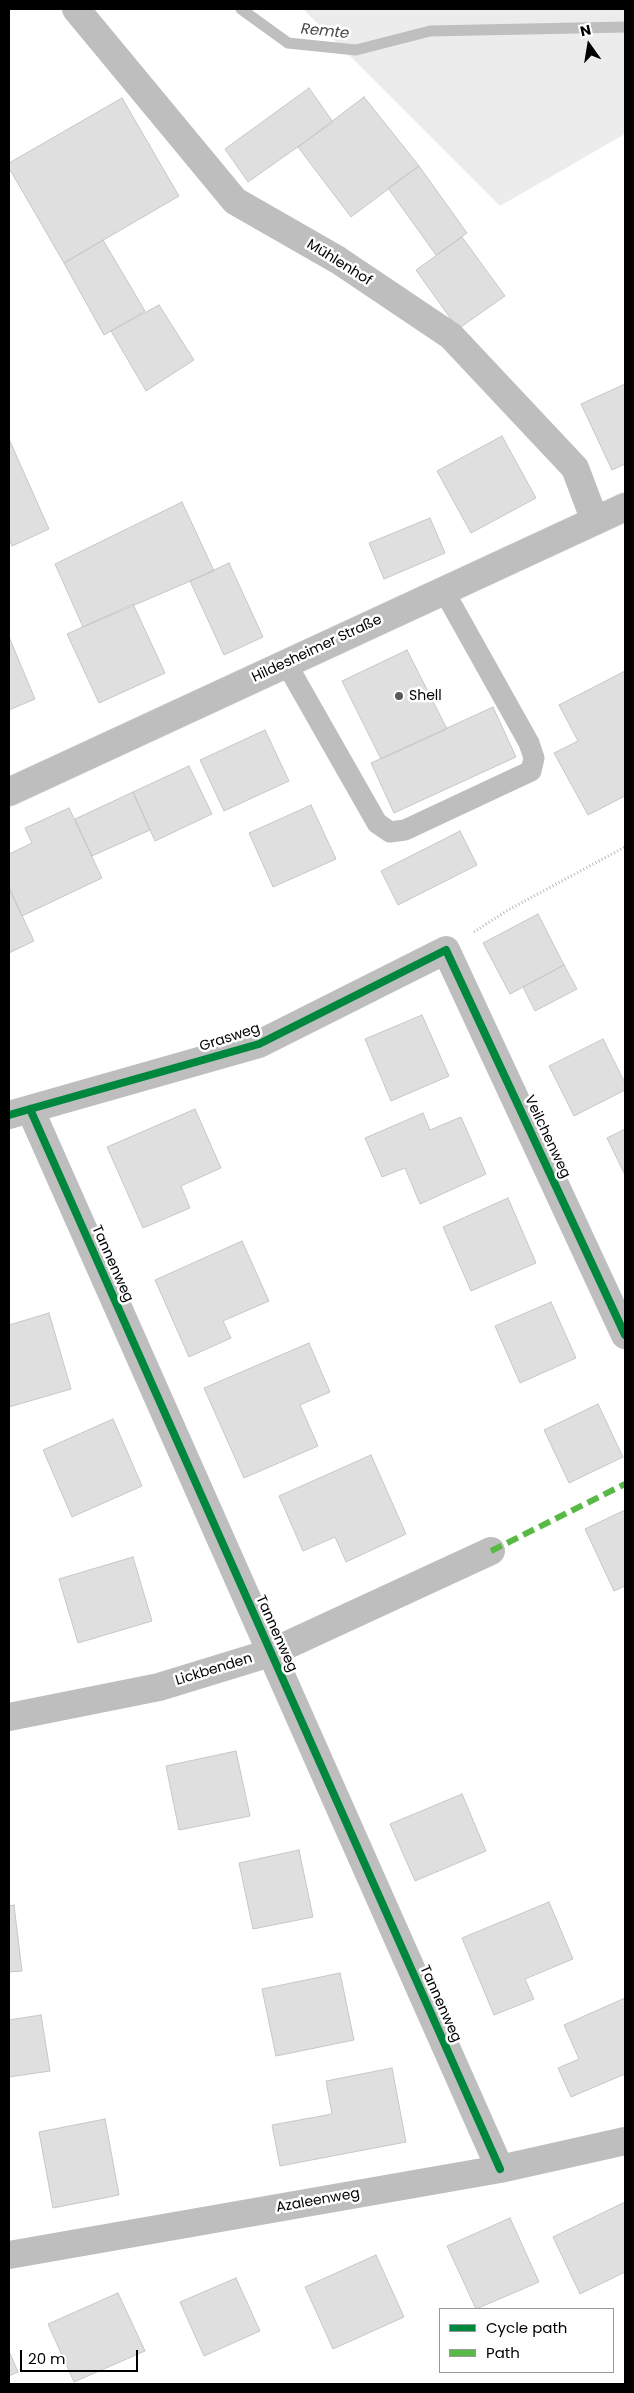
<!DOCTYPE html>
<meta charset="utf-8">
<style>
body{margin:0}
#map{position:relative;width:634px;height:2393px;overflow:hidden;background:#fff;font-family:Poppins,sans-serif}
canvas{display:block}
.frame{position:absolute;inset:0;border:10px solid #000;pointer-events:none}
.legend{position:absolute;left:439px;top:2308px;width:175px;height:65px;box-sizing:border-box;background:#fff;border:1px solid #999;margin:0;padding:6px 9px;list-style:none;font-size:15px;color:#000}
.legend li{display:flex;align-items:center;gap:10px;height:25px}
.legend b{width:25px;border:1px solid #999}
.north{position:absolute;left:564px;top:20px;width:50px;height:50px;-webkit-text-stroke:4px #fff;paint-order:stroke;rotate:347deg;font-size:14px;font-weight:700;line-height:20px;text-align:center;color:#000}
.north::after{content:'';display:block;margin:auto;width:18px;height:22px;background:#000;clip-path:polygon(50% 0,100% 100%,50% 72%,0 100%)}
.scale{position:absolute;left:20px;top:2350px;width:118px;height:22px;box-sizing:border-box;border:2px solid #000;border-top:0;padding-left:6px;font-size:15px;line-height:18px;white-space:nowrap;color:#000;-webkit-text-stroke:4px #fff;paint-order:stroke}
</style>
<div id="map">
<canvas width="634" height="2393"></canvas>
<div class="frame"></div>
<ul class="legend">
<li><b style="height:6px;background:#00873e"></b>Cycle path</li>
<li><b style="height:6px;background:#58b947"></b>Path</li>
</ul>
<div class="north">N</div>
<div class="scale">20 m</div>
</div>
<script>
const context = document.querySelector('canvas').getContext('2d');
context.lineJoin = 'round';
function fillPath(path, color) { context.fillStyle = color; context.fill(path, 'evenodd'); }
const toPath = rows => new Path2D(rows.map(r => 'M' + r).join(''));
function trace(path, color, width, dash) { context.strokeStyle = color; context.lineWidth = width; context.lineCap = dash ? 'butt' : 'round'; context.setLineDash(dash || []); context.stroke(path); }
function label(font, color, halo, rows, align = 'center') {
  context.font = font + ' Poppins,sans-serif'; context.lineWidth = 5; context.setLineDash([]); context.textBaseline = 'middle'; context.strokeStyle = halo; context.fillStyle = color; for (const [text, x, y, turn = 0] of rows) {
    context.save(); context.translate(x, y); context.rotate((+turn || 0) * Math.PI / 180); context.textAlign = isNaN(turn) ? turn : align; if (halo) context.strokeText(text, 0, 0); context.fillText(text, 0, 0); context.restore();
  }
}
const green = toPath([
 [303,9,625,9,625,134,500,206]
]);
const stream = toPath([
 [241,9,288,43,356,50,430,31,625,27]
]);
const building = toPath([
 [309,88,333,122,248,182,225,149,309,88],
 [364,97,419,166,351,217,298,147,364,97],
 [122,98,179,196,64,263,9,168,9,163,122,98],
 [419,166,467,233,436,255,388,188,419,166],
 [462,237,505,296,458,329,416,270,462,237],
 [103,240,145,311,104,335,64,263,103,240],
 [159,305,194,360,146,391,111,331,159,305],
 [625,384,625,464,612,470,581,404,625,384],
 [502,436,536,498,471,533,437,471,502,436],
 [9,439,49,529,12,546,9,538,9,439],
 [182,502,214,571,83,627,55,564,182,502],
 [430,518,445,553,384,579,369,543,430,518],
 [229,563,263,637,224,655,190,581,229,563],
 [133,604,165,673,99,703,67,634,133,604],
 [9,637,35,699,9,710,9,637],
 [407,650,447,729,381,759,342,681,407,650],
 [625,671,625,796,588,815,554,753,578,741,559,705,625,671],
 [493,707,516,757,394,813,371,763,493,707],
 [265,730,289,781,224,811,200,760,265,730],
 [189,766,212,814,155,841,133,792,189,766],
 [133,792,150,830,92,856,75,819,133,792],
 [311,805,336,859,273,887,249,833,311,805],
 [69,808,102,878,22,916,9,888,9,854,32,843,25,828,69,808],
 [460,831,477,865,398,905,381,871,460,831],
 [9,888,34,941,9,953,9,888],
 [538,914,564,965,510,994,483,943,538,914],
 [564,965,577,989,535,1011,523,987,564,965],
 [422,1015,449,1076,391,1101,365,1039,422,1015],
 [603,1039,625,1083,625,1090,574,1116,549,1066,603,1039],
 [195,1109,221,1168,181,1186,190,1208,143,1228,107,1147,195,1109],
 [423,1113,430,1130,461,1117,486,1174,420,1204,405,1168,382,1177,365,1138,423,1113],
 [625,1129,625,1175,607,1138,625,1129],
 [508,1198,536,1263,471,1291,443,1227,508,1198],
 [242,1241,269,1301,223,1321,231,1338,189,1357,155,1280,242,1241],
 [551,1302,576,1358,520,1383,495,1326,551,1302],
 [49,1313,71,1389,9,1407,9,1325,49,1313],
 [309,1343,330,1392,300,1405,318,1446,244,1478,204,1388,309,1343],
 [598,1404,623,1457,569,1483,544,1430,598,1404],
 [113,1419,142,1486,72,1517,43,1450,113,1419],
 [371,1455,406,1534,346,1562,335,1537,303,1551,279,1496,371,1455],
 [625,1510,625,1586,614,1591,585,1529,625,1510],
 [133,1557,152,1621,78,1643,59,1579,133,1557],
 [236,1751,250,1816,179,1830,166,1766,236,1751],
 [462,1794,486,1851,415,1881,390,1824,462,1794],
 [299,1850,313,1917,253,1929,239,1863,299,1850],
 [549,1902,573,1959,525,1979,534,1999,494,2015,462,1938,549,1902],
 [14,1905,22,1971,9,1972,9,1906,14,1905],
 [340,1973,354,2040,276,2056,262,1989,340,1973],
 [625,1998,625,2074,571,2097,558,2068,579,2059,564,2025,625,1998],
 [41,2015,50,2071,9,2077,9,2020,41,2015],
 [392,2068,406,2142,280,2166,272,2125,332,2114,326,2081,392,2068],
 [105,2119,119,2195,53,2208,39,2132,105,2119],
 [625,2202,625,2272,580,2294,553,2237,625,2202],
 [510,2218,539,2282,476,2309,447,2246,510,2218],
 [376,2255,404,2317,333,2349,305,2287,376,2255],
 [236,2278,260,2331,204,2356,180,2302,236,2278],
 [118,2293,145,2351,74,2382,48,2324,118,2293],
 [9,2351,18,2372,9,2376,9,2351]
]);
const path = toPath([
 [474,932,508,910,625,847]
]);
const lane = toPath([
 [286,663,377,823,390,832,405,830,531,771,534,758,529,743,444,591]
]);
const street = toPath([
 [76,9,235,201,338,260,451,336,575,468,595,521],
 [30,1109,500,2169],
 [9,1115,259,1044,446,950,625,1335],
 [9,1717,159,1687,270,1653,491,1551],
 [9,2255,500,2169,625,2141]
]);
const primary = toPath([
 [9,792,625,507]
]);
const quiet = toPath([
 [491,1551,625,1484]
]);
const cycleway = toPath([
 [30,1109,500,2169],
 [9,1115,259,1044,446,950,625,1335]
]);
const markers = [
 [399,696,5,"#595959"]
];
const streetNames = [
 ["Mühlenhof",339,263,32],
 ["Hildesheimer Straße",317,649,-25],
 ["Grasweg",230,1038,-18],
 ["Veilchenweg",547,1137,65],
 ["Tannenweg",112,1264,66],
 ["Tannenweg",276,1634,66],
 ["Lickbenden",214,1670,-17],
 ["Tannenweg",440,2004,66],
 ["Azaleenweg",318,2201,-10]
];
const poiNames = [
 ["Shell",409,696]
];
const waterNames = [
 ["Remte",325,32,6]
];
fillPath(green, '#ececec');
trace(stream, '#bfbfbf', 11);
fillPath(building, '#dfdfdf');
trace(building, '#c7c7c7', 1);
trace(primary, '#dbdbdb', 29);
trace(path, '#b9b9b9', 3, [1, 2.5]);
trace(lane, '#bebebe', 21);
trace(street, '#bebebe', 28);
trace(primary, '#bebebe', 28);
trace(quiet, '#58b947', 6, [12, 6]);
trace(cycleway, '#00873e', 8);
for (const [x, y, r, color] of markers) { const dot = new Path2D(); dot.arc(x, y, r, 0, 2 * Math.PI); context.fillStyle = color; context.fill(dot); trace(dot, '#fff', 2); }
label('14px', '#000', '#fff', streetNames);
label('14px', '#000', '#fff', poiNames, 'left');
label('italic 15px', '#444', '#fff', waterNames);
</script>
